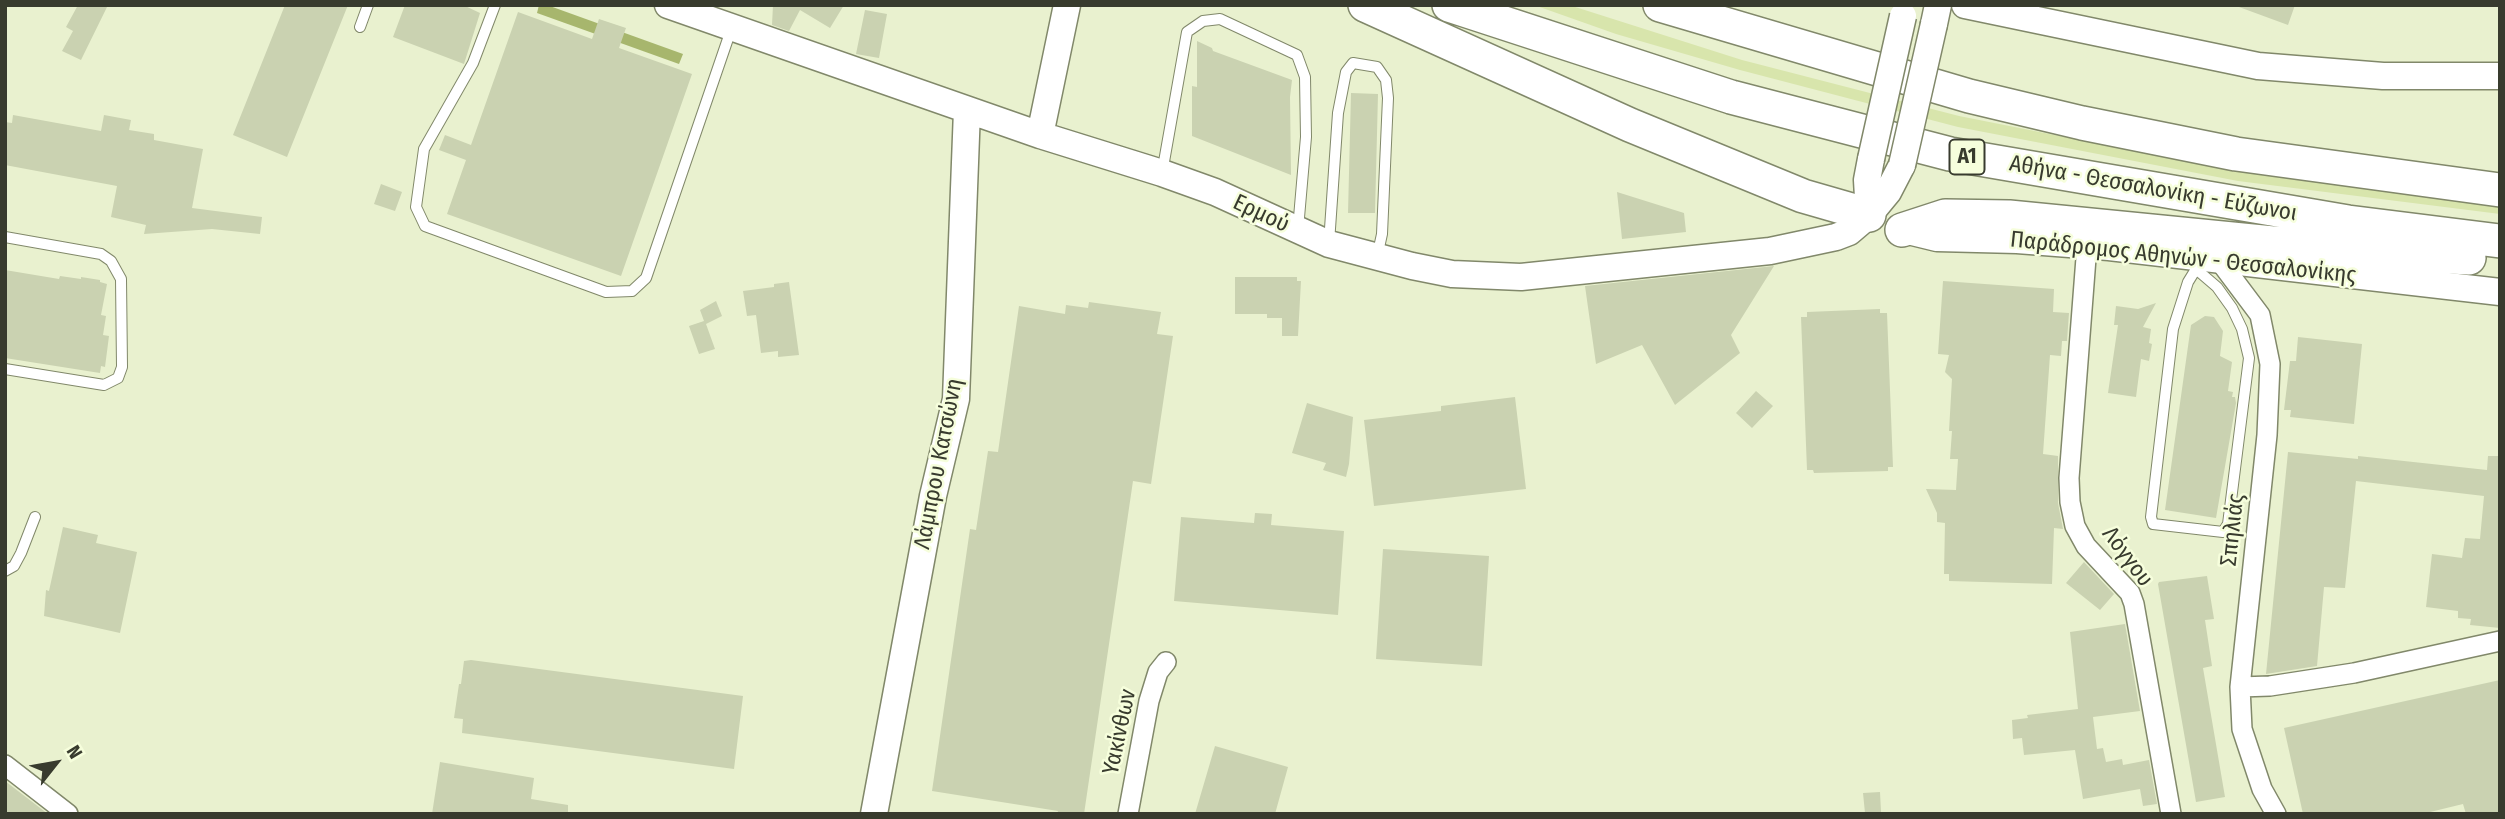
<!DOCTYPE html>
<meta charset="utf-8">
<style>
body{margin:0}
#map{position:relative;width:2505px;height:819px;overflow:hidden;background:#e9f1cf;font-family:"Fira Sans Condensed",sans-serif}
canvas{display:block}
.frame{position:absolute;inset:0;border:7px solid #383b2e;pointer-events:none}
.north{position:absolute;left:21px;top:728px;width:70px;height:70px;-webkit-text-stroke:5px #f6fedc;paint-order:stroke;rotate:59deg;font-size:19px;font-weight:700;line-height:28px;text-align:center;color:#383b2e}
.north::after{content:'';display:block;margin:auto;width:24px;height:32px;background:#383b2e;clip-path:polygon(50% 0,100% 100%,50% 72%,0 100%)}
</style>
<div id="map">
<canvas width="2505" height="819"></canvas>
<div class="frame"></div>
<div class="north">N</div>
</div>
<script>
const context = document.querySelector('canvas').getContext('2d');
context.lineJoin = 'round';
function fillPath(path, color) { context.fillStyle = color; context.fill(path, 'evenodd'); }
const toPath = rows => new Path2D(rows.map(r => 'M' + r).join(''));
function trace(path, color, width, dash) { context.strokeStyle = color; context.lineWidth = width; context.lineCap = dash ? 'butt' : 'round'; context.setLineDash(dash || []); context.stroke(path); }
function label(font, color, halo, rows, align = 'center') {
  context.font = font + ' "Fira Sans Condensed",sans-serif'; context.lineWidth = 5; context.setLineDash([]); context.textBaseline = 'middle'; context.strokeStyle = halo; context.fillStyle = color; for (const [text, x, y, turn = 0] of rows) {
    context.save(); context.translate(x, y); context.rotate((+turn || 0) * Math.PI / 180); context.textAlign = isNaN(turn) ? turn : align; if (halo) context.strokeText(text, 0, 0); context.fillText(text, 0, 0); context.restore();
  }
}
const green = toPath([
 [1534,5,1569,5,1742,60,1959,116,2236,171,2355,184,2500,203,2500,214,2238,181,1958,127,1740,70,1616,34]
]);
const water = toPath([
 [539,5,547,5,683,54,679,64,537,13]
]);
const building = toPath([
 [78,5,108,5,81,60,62,51,73,31,66,27],
 [285,5,348,5,287,157,233,135],
 [405,5,463,5,480,13,464,64,393,37],
 [773,5,844,5,830,28,800,10,789,31,772,25],
 [2240,5,2295,5,2288,25,2239,7],
 [865,10,887,14,879,58,856,54],
 [518,12,592,39,599,19,626,28,619,48,692,74,621,276,447,214,466,160,439,150,445,135,471,145],
 [1197,41,1212,48,1213,51,1292,80,1290,97,1291,175,1192,136,1192,86,1197,87],
 [1351,93,1378,94,1375,213,1348,213],
 [13,115,101,131,104,115,131,120,129,130,154,134,154,140,203,149,192,208,262,217,260,234,212,229,144,234,146,225,111,217,117,186,5,165,5,122,12,123],
 [381,184,402,192,395,211,374,204],
 [1617,192,1684,213,1686,232,1622,239],
 [1774,266,1731,335,1740,353,1675,405,1642,345,1596,364,1585,286],
 [5,270,59,279,60,276,81,279,81,277,100,280,100,282,107,284,101,315,106,316,103,335,109,336,105,367,101,366,100,373,5,358],
 [1235,277,1297,277,1297,281,1301,281,1298,336,1282,336,1282,318,1267,318,1267,314,1235,314],
 [1943,281,2054,289,2053,312,2069,313,2067,341,2062,341,2061,356,2050,355,2043,454,2058,456,2058,503,2063,529,2054,528,2052,584,1949,581,1949,574,1944,574,1945,523,1937,522,1937,513,1926,489,1956,490,1958,459,1950,459,1952,431,1949,431,1952,379,1945,372,1949,355,1938,354],
 [789,282,799,355,778,357,778,351,761,353,756,315,747,316,743,291,774,287,774,284],
 [716,301,722,316,706,324,715,349,699,354,689,326,704,321,700,310],
 [1089,302,1161,312,1157,334,1173,336,1151,484,1133,481,1084,814,1057,814,1058,811,932,791,970,529,976,530,988,451,998,452,1019,306,1065,314,1066,305,1088,308],
 [2156,303,2143,327,2151,329,2149,343,2152,344,2149,361,2141,359,2136,397,2108,393,2118,325,2114,325,2116,306,2138,309],
 [1880,309,1880,313,1887,313,1893,467,1888,467,1888,471,1814,473,1813,470,1807,470,1801,317,1807,317,1807,312],
 [2205,316,2214,317,2223,331,2220,356,2232,362,2228,391,2233,392,2232,397,2235,397,2236,403,2216,518,2165,510,2191,325],
 [2298,337,2362,344,2354,424,2290,417,2291,410,2284,410,2290,361,2296,361],
 [1756,391,1773,406,1752,428,1736,413],
 [1515,397,1526,489,1374,506,1364,420,1441,411,1441,406],
 [1307,403,1353,417,1349,464,1346,477,1323,470,1326,463,1292,453],
 [2288,452,2358,459,2358,456,2487,470,2488,456,2500,456,2500,628,2470,625,2471,619,2458,618,2458,611,2426,607,2432,554,2462,558,2465,538,2480,539,2484,496,2356,481,2345,588,2324,587,2317,666,2266,674],
 [1255,513,1272,514,1271,525,1344,531,1338,615,1174,601,1181,517,1254,523],
 [63,527,98,535,96,543,137,552,120,633,44,616,46,590,49,591],
 [1383,549,1489,556,1482,666,1376,659],
 [2084,562,2114,594,2100,610,2066,583],
 [2207,576,2214,619,2205,620,2212,666,2203,668,2225,797,2196,802,2158,584,2159,582],
 [2125,624,2140,711,2093,717,2097,749,2103,748,2106,762,2122,759,2123,765,2149,760,2157,804,2143,806,2140,789,2083,799,2075,750,2024,755,2022,738,2013,739,2012,720,2028,718,2027,715,2078,709,2070,632],
 [471,660,743,696,734,769,462,733,463,719,454,718,459,684,461,684,464,661],
 [2500,680,2500,812,2466,814,2463,804,2422,814,2303,814,2284,728],
 [1215,746,1288,767,1275,814,1195,814],
 [440,762,534,778,531,799,568,805,568,814,432,814],
 [5,781,48,814,5,814],
 [1880,792,1881,812,1865,813,1863,793]
]);
const lane = toPath([
 [495,5,473,63,424,149,416,207,425,226,606,292,632,291,646,278,732,27],
 [360,27,368,5],
 [1162,173,1187,32,1203,21,1220,19,1297,55,1305,77,1306,137,1298,229],
 [5,237,101,254,111,261,121,279,122,367,118,378,104,385,5,369],
 [1329,243,1338,113,1346,72,1353,63,1377,67,1386,80,1388,98,1382,234,1377,257],
 [2196,269,2217,287,2232,308,2242,329,2249,358,2228,524,2223,532,2153,524,2151,517,2173,329,2188,282,2196,269,2202,260],
 [5,571,14,566,21,553,35,517]
]);
const street = toPath([
 [2087,245,2069,478,2070,502,2075,526,2086,546,2130,593,2134,604,2171,814],
 [2218,259,2260,315,2270,364,2267,435,2240,687,2242,729,2262,789,2276,814],
 [2240,687,2270,686,2354,673,2500,641],
 [5,765,68,814],
 [1128,814,1149,701,1158,672,1166,662]
]);
const secondary = toPath([
 [668,5,1040,135,1162,173,1215,192,1329,244,1412,266,1452,274,1521,277,1770,251,1836,237,1849,232,1869,215,1888,192,1902,165],
 [1965,5,2258,66,2383,76,2500,76],
 [1934,24,1938,5],
 [1040,135,1067,5],
 [1869,215,1867,180,1871,159],
 [1900,229,1937,238,2017,240,2109,247,2500,292],
 [874,814,933,496,956,399,967,110]
]);
const highway = toPath([
 [1365,5,1630,125,1803,196,1869,215],
 [1449,5,1731,97,1950,154,2348,222,2500,241],
 [1660,5,1969,96,2082,123,2236,154,2500,190],
 [1902,230,1945,216,2009,217,2364,252,2469,258]
]);
const secondaryBridge = toPath([
 [1871,159,1903,16],
 [1902,165,1934,24]
]);
const shields = [
 [1967,157,35]
];
const shieldNames = [
 ["Α1",1967,157]
];
const streetNames = [
 ["Αθήνα - Θεσσαλονίκη - Εύζωνοι",2153,189,10],
 ["Ερμού",1261,214,25],
 ["Παράδρομος Αθηνών - Θεσσαλονίκης",2183,258,6],
 ["Λάμπρου Κατσώνη",939,464,-79],
 ["Σπηλιάς",2233,530,-84],
 ["Λόγγου",2127,557,53],
 ["Υακίνθων",1120,732,-78]
];
fillPath(green, '#d8e5ac');
fillPath(water, '#a7b66d');
fillPath(building, '#cad2b1');
trace(lane, '#81886a', 12);
trace(street, '#81886a', 22);
trace(secondary, '#81886a', 29);
trace(highway, '#81886a', 36);
trace(lane, '#fff', 10);
trace(street, '#fff', 19);
trace(secondary, '#fff', 26);
trace(highway, '#fff', 33);
trace(secondaryBridge, '#81886a', 29, []);
trace(secondaryBridge, '#fff', 26);
for (const [x, y, w] of shields) { const box = new Path2D(); box.roundRect(x - w / 2, y - 17.5, w, 35, 5); context.fillStyle = '#f6fedc'; context.fill(box); trace(box, '#383b2e', 2); }
label('bold 21px', '#383b2e', null, shieldNames);
label('23px', '#383b2e', '#f6fedc', streetNames);
</script>
